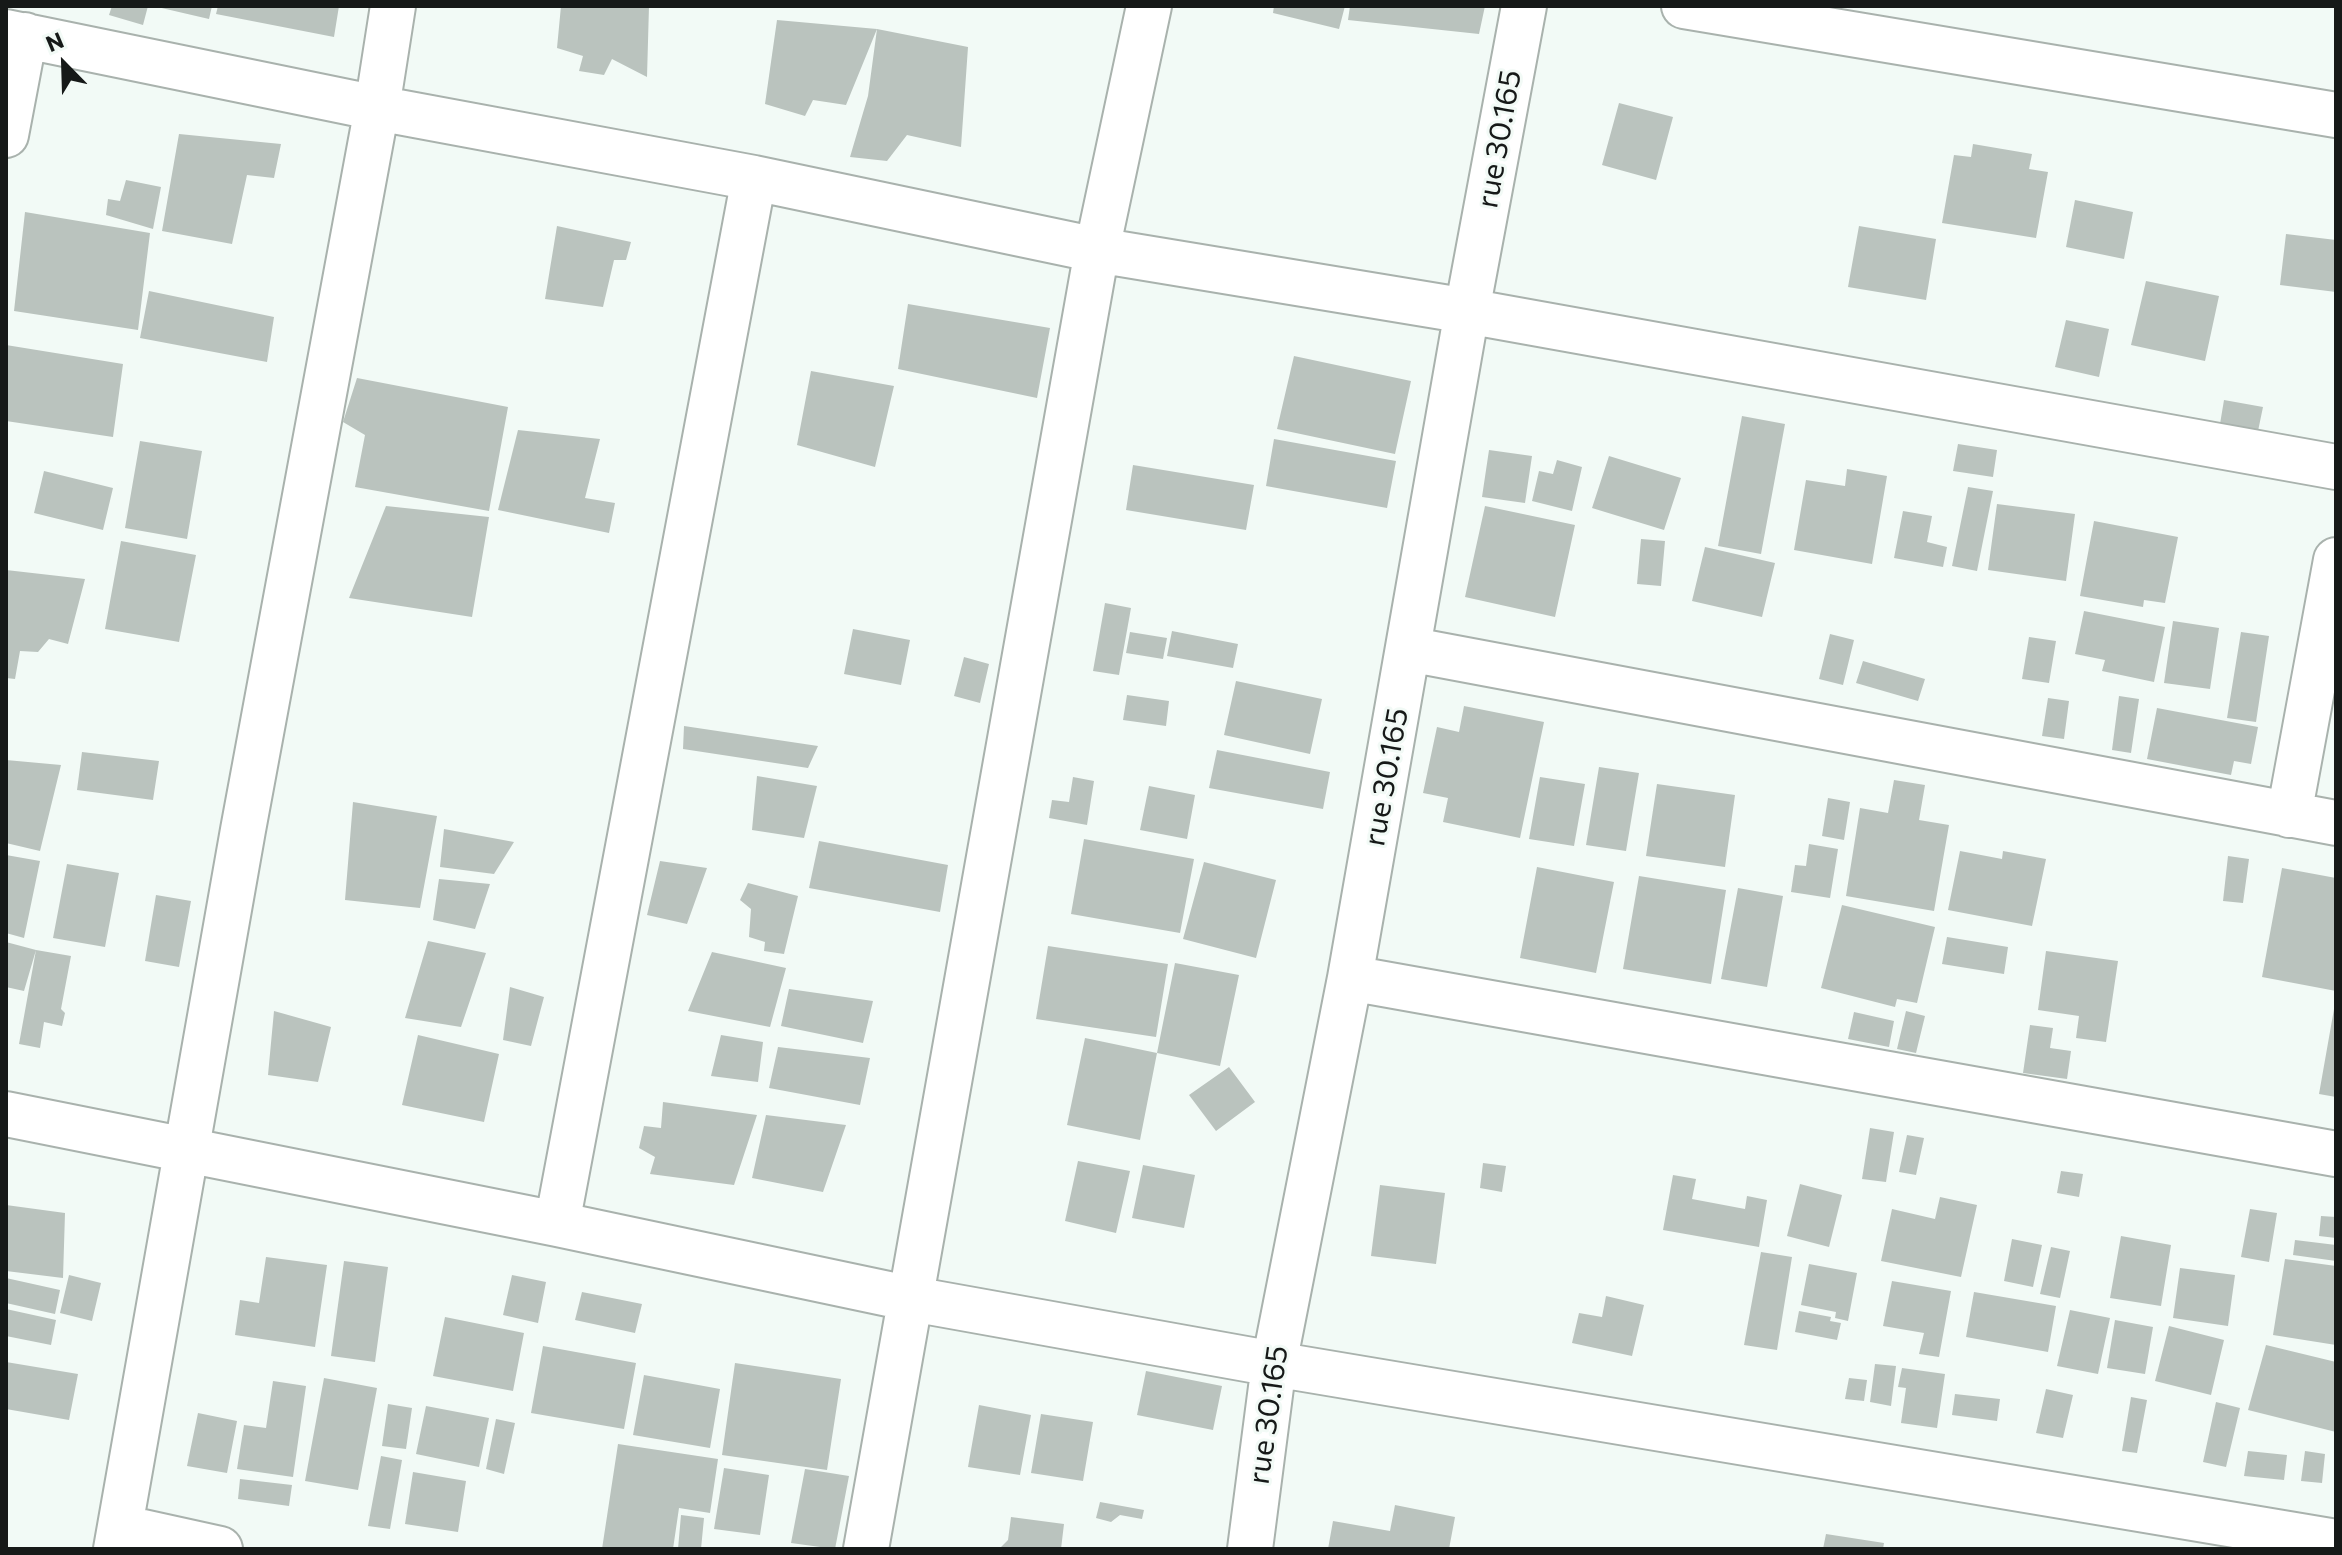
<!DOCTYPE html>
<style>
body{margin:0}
#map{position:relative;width:2342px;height:1555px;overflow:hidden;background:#f2faf6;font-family:Commissioner,sans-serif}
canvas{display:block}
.frame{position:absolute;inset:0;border:8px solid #161918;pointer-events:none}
.north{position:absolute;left:24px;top:24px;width:80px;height:80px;-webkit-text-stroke:6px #f2faf6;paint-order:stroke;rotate:337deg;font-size:22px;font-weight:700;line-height:32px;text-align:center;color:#161918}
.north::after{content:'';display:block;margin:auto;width:28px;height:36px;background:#161918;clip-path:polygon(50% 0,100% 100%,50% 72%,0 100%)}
</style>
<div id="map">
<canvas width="2342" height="1555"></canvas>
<div class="frame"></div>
<div class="north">N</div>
</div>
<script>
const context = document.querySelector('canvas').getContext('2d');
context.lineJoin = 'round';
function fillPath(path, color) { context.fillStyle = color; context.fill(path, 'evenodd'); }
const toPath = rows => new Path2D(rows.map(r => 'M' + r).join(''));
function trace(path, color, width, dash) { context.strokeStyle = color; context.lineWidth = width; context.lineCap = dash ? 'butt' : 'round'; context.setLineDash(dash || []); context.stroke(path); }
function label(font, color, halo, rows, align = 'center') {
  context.font = font + ' Commissioner,sans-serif'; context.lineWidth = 6; context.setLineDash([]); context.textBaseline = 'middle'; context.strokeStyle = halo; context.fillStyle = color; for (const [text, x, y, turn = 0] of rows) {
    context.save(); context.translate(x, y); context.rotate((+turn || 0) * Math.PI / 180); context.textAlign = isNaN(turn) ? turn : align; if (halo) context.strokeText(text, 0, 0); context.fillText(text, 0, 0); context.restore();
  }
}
const building = toPath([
 [112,6,148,6,143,25,109,15],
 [153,6,212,6,209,19],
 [218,6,339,6,334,37,216,14],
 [561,6,649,6,647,77,612,59,604,75,579,71,583,56,557,48],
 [1274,6,1345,6,1339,29,1273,13],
 [1350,6,1485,6,1479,34,1348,20],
 [777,20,877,29,968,47,961,147,907,135,887,161,850,157,868,96,877,29,846,105,813,100,805,116,765,104],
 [1619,103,1673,117,1656,180,1602,165],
 [179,134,281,144,274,178,247,175,232,244,162,231],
 [1973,144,2032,154,2029,169,2048,172,2036,238,1942,223,1954,155,1971,157],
 [126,180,161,187,153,229,106,215,108,199,120,201],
 [2075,200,2133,212,2124,259,2066,247],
 [25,212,150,233,138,330,14,311],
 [557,226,631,242,626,260,614,260,603,307,545,299],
 [1859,226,1936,239,1926,300,1848,287],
 [2286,234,2336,240,2336,292,2280,285],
 [2146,281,2219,296,2205,361,2131,345],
 [149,291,274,317,267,362,140,338],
 [908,304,1050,328,1037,398,898,369],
 [2066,320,2109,329,2099,377,2055,367],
 [6,345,123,364,113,437,6,421],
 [1294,356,1411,381,1395,454,1277,429],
 [811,371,894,386,875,467,797,445],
 [357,378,508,407,489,511,355,487,365,435,343,422],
 [2224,400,2263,407,2258,431,2220,424],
 [1742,416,1785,424,1761,554,1718,546],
 [518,430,600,439,585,498,615,503,609,533,498,510],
 [1274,439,1396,461,1387,508,1266,486],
 [140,441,202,451,187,539,125,528],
 [1958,444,1997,450,1993,477,1953,471],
 [1489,450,1532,456,1525,503,1482,497],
 [1609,456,1681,478,1664,530,1592,508],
 [1557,460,1582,467,1572,511,1532,501,1539,471,1553,474],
 [1133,465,1254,485,1246,530,1126,510],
 [1847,469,1887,476,1872,564,1794,550,1806,480,1845,486],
 [44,471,113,488,103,530,34,513],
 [1968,487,1993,491,1977,571,1952,566],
 [1997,504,2075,514,2066,581,1988,570],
 [386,506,489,517,472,617,349,598],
 [1485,506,1575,525,1555,617,1465,597],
 [1903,511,1932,516,1927,542,1947,547,1943,567,1894,558],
 [2094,521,2178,537,2165,603,2144,600,2143,607,2080,596],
 [1641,539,1665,541,1661,586,1637,584],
 [121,541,196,555,179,642,105,629],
 [1705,547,1775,563,1762,617,1692,601],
 [6,570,85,579,68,644,49,639,38,652,20,651,15,679,6,678],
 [1105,603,1131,608,1119,675,1093,671],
 [2084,611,2165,627,2154,682,2102,671,2105,660,2075,654],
 [2173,621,2219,628,2210,689,2164,683],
 [853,629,910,640,901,685,844,674],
 [1172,631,1238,644,1233,668,1167,656],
 [1130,632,1167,638,1163,659,1126,653],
 [2241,632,2269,636,2256,722,2227,718],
 [1830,634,1854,640,1843,685,1819,679],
 [2029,637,2056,641,2049,683,2022,679],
 [964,657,989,664,980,703,954,696],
 [1863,661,1925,679,1918,701,1856,683],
 [1236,681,1322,699,1310,754,1224,735],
 [1127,695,1169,701,1166,726,1123,720],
 [2119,696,2139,699,2131,753,2112,750],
 [2048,698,2069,701,2064,739,2042,736],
 [1464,706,1544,722,1520,838,1443,822,1448,798,1423,793,1437,727,1459,732],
 [2157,708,2258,727,2251,764,2234,761,2231,775,2147,759],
 [684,726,818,746,808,768,683,749],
 [1217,750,1330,772,1323,809,1209,788],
 [82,752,159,761,153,800,77,790],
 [6,760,61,765,40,851,6,843],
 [1599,767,1639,773,1626,851,1586,845],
 [757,776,817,786,804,838,752,830],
 [1073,777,1094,781,1087,825,1049,818,1052,800,1069,802],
 [1540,777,1585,784,1574,846,1529,839],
 [1894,780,1925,785,1919,820,1949,825,1934,911,1846,896,1860,808,1888,813],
 [1657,784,1735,795,1725,867,1646,856],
 [1149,786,1195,795,1187,839,1140,830],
 [1828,798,1850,802,1844,840,1822,836],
 [353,802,437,816,420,908,345,900],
 [444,829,514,842,494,874,440,867],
 [1084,839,1194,859,1180,933,1071,914],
 [819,841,948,865,940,912,809,888],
 [1809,844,1838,849,1830,898,1791,892,1795,865,1806,866],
 [1960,851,2002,859,2003,851,2046,859,2032,926,1948,910],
 [6,855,40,861,24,938,6,933],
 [2228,856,2249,859,2243,903,2223,901],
 [660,861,707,868,687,924,647,915],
 [1204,862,1276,880,1256,958,1183,939],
 [67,864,119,873,105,947,53,938],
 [1537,867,1614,882,1596,973,1520,958],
 [2282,868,2336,878,2336,991,2262,977],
 [1639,876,1726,890,1711,984,1623,969],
 [439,879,490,884,475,929,433,920],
 [748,883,798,896,784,954,764,951,765,942,749,937,751,909,740,900],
 [1738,888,1783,896,1767,987,1721,979],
 [156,895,191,901,179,967,145,961],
 [1842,905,1935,927,1917,1003,1897,999,1895,1007,1821,988],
 [1947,937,2008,947,2004,974,1942,964],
 [428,941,486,953,461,1027,405,1018],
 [6,942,36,950,24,991,6,987],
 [1048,946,1168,964,1156,1037,1036,1019],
 [36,950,71,956,61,1009,65,1013,62,1026,44,1022,40,1048,19,1044],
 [2046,951,2118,961,2106,1042,2076,1038,2079,1016,2038,1010],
 [712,952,786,968,770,1027,688,1011],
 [1175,963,1239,975,1220,1066,1157,1053,1140,1140,1067,1125,1085,1038,1157,1053],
 [510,987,544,997,531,1046,503,1040],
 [789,989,873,1001,863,1043,781,1026],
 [2334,1009,2336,1010,2336,1097,2319,1094],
 [274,1011,331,1027,318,1082,268,1075],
 [1906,1011,1925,1016,1916,1053,1897,1049],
 [1854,1012,1894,1021,1889,1047,1848,1039],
 [2030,1025,2053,1028,2050,1048,2071,1051,2067,1079,2023,1073],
 [418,1035,499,1054,484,1122,402,1105],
 [721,1035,763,1042,758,1082,711,1076],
 [778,1047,870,1058,860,1105,769,1088],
 [1229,1067,1255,1102,1216,1131,1189,1095],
 [663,1102,757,1115,734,1185,650,1174,655,1157,639,1148,644,1126,661,1128],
 [766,1115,846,1125,823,1192,752,1178],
 [1870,1128,1894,1132,1886,1182,1862,1179],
 [1907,1135,1924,1138,1916,1175,1899,1172],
 [1078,1161,1130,1171,1116,1233,1065,1221],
 [1483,1163,1506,1166,1502,1192,1480,1188],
 [1143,1165,1195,1175,1184,1228,1132,1218],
 [2061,1171,2083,1174,2079,1197,2057,1193],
 [1673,1175,1696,1179,1692,1199,1745,1209,1747,1196,1767,1200,1759,1247,1663,1230],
 [1800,1184,1842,1195,1829,1247,1787,1236],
 [1380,1185,1445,1193,1436,1264,1371,1256],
 [1940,1197,1977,1205,1961,1277,1881,1261,1892,1209,1935,1219],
 [6,1205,65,1213,63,1278,6,1271],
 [2250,1209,2277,1213,2269,1262,2241,1257],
 [2321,1216,2336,1217,2336,1238,2319,1236],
 [2121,1236,2171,1245,2161,1306,2110,1298],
 [2012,1239,2042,1245,2033,1287,2004,1281],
 [2295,1240,2336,1245,2336,1261,2293,1255],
 [2051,1247,2070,1251,2060,1298,2040,1294],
 [1761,1252,1792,1257,1777,1350,1744,1345],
 [266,1257,327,1265,315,1347,235,1335,240,1300,259,1303],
 [2285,1259,2336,1266,2336,1345,2273,1335],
 [344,1261,388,1267,375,1362,331,1356],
 [1809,1264,1857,1273,1848,1321,1835,1318,1836,1312,1801,1305],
 [2180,1268,2235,1275,2228,1326,2173,1318],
 [69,1275,101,1283,92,1321,60,1313],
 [512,1275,546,1282,538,1323,503,1315],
 [6,1278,60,1290,55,1314,6,1303],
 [1892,1281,1951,1291,1939,1357,1919,1354,1924,1333,1883,1326],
 [582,1292,642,1304,635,1333,575,1320],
 [1974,1292,2056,1306,2048,1352,1966,1337],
 [1606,1296,1644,1305,1632,1356,1572,1343,1579,1313,1602,1317],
 [6,1309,56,1320,51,1345,6,1336],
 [2070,1310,2110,1318,2098,1374,2057,1366],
 [1799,1311,1831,1317,1830,1321,1841,1323,1837,1340,1795,1332],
 [445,1317,524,1333,513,1391,433,1376],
 [2115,1320,2153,1327,2145,1374,2107,1368],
 [2169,1326,2224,1340,2211,1395,2155,1381],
 [2266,1345,2336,1362,2336,1432,2248,1410],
 [543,1346,636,1363,624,1429,531,1413],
 [6,1362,78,1374,69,1420,6,1409],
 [735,1363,841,1379,827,1470,722,1455],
 [1875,1364,1896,1366,1891,1406,1870,1402],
 [1902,1368,1945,1374,1937,1428,1901,1423,1906,1388,1898,1387],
 [1146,1371,1222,1386,1213,1430,1137,1415],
 [644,1375,720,1389,710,1448,633,1435],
 [324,1378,377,1388,358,1490,305,1481],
 [1849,1378,1867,1380,1864,1401,1845,1399],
 [273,1381,306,1386,293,1477,237,1469,244,1425,266,1428],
 [2046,1389,2073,1395,2063,1438,2036,1433],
 [1955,1394,2000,1399,1997,1421,1952,1415],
 [2131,1397,2147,1400,2137,1453,2122,1451],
 [2216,1402,2240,1408,2226,1467,2203,1462],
 [388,1404,412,1408,406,1449,382,1446],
 [979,1405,1031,1415,1020,1475,968,1467],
 [426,1406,489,1418,479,1467,416,1454],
 [198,1413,237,1421,227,1473,187,1466],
 [1041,1414,1093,1422,1083,1481,1031,1473],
 [496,1419,515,1423,504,1474,486,1469],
 [618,1444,718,1459,710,1513,679,1508,673,1549,602,1549],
 [2248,1451,2287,1455,2284,1480,2244,1476],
 [2305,1451,2325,1454,2322,1483,2301,1481],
 [381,1456,402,1460,390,1529,368,1526],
 [724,1468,769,1475,760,1535,714,1529],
 [805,1469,849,1476,835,1549,791,1543],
 [413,1472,466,1481,458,1532,405,1524],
 [240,1479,292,1485,289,1506,238,1499],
 [1100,1502,1144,1510,1142,1519,1120,1515,1111,1522,1096,1518],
 [1395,1505,1455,1517,1449,1549,1328,1549,1333,1521,1390,1531],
 [681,1515,704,1518,701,1549,678,1549],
 [1011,1517,1064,1524,1061,1549,999,1549,1008,1540],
 [1826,1534,1884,1543,1883,1549,1823,1549]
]);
const minor = toPath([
 [1684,6,2336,115],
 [6,32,377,108,754,178,1097,250,1467,311,2336,467],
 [6,135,25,35],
 [1408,649,2336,823],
 [2289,815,2336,560],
 [1350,978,2336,1154],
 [6,1114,557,1224,912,1299,1274,1364,2336,1542],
 [557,1224,754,178],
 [120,1527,220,1549],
 [116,1549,243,830,377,108,393,6],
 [866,1549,1097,250,1149,6],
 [1250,1549,1274,1364,1350,978,1467,311,1524,6]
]);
const streetNames = [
 ["rue 30.165",1499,139,-80],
 ["rue 30.165",1386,777,-80],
 ["rue 30.165",1268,1415,-82]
];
fillPath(building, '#bac3be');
trace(minor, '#a9b2ad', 48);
trace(minor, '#fff', 44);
label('30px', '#161918', '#f2faf6', streetNames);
</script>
